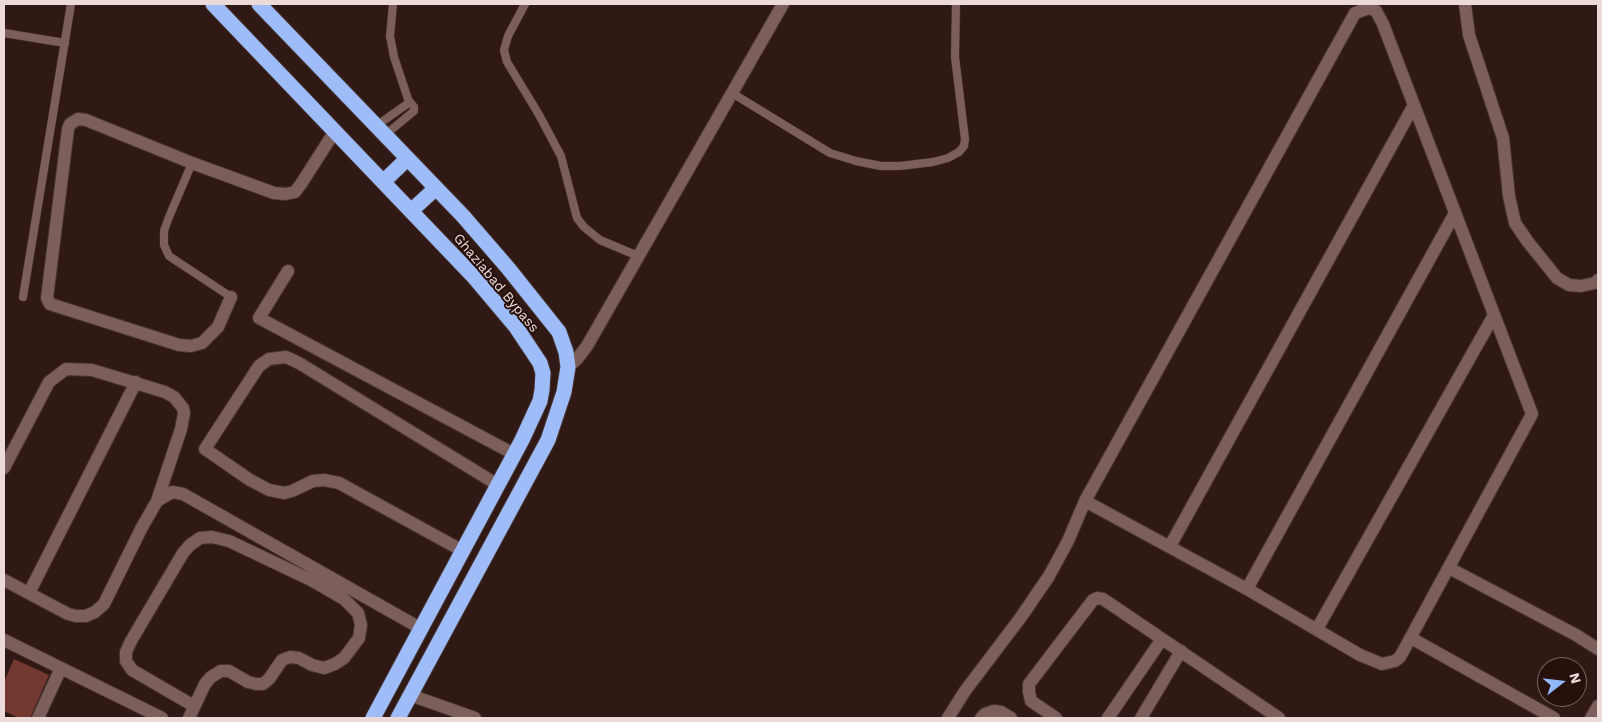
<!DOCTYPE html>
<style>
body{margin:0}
#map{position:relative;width:1602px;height:722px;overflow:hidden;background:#301915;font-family:"Work Sans",sans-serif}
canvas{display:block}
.frame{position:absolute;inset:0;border:5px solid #ebdad7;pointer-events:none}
.north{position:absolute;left:1537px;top:657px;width:50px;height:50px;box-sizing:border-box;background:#26100c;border:1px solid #75615d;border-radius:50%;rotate:74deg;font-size:14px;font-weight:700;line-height:20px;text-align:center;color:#ebdad7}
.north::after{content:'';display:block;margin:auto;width:18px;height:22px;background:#93b7fd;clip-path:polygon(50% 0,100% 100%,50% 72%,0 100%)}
</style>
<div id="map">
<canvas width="1602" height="722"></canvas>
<div class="frame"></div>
<div class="north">N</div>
</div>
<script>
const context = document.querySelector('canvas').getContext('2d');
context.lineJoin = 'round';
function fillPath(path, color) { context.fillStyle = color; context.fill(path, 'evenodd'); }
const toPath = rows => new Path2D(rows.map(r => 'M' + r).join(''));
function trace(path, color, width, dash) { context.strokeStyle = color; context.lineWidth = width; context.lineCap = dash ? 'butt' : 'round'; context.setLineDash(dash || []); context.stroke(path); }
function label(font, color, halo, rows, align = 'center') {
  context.font = font + ' "Work Sans",sans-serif'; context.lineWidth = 4; context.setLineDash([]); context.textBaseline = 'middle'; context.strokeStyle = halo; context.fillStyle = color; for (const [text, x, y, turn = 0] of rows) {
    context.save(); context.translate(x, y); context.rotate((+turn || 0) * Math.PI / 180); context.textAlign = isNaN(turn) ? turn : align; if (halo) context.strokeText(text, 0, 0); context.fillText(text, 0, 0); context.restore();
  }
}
const building = toPath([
 [14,659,49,675,30,718,19,718,4,711,4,682]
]);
const lane = toPath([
 [393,4,390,36,394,57,409,102],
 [525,4,508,36,504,50,507,62,538,113,561,156,577,218,584,227,600,240,638,256],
 [4,33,65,43],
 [732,93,830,153,856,161,881,166,900,166,933,162,948,158,959,152,964,146,965,139,955,57,956,4],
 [376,126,410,102,414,107,414,111,385,135],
 [192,163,169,217,164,231,164,245,169,256,231,297],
 [23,297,71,4]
]);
const street = toPath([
 [1465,4,1469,35,1503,138,1509,196,1515,223,1528,242,1557,278,1569,285,1581,286,1595,283,1598,280],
 [288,271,259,318,514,454],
 [231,297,218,327,202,343,191,346,179,345,50,304,47,298,68,129,70,124,78,119,86,120,192,163,274,193,286,194,295,192,301,184,335,131],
 [568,367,577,359,587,346,783,4],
 [4,468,49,382,66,369,92,370,165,392,174,397,183,408,184,413,181,429,157,501],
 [1170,546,1414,105],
 [463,551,339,483,324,480,313,481,292,491,284,493,269,490,250,480,205,449,259,366,269,359,286,357,299,363,498,485],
 [1449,568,1576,635,1598,649],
 [4,580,68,614,76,616,86,616,95,612,104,604,141,529,157,501,172,492,183,494,420,628],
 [1247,589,1455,213],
 [29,593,136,382],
 [1317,629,1494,315],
 [1411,638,1554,718],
 [4,640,162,718],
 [410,695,475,718],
 [38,718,61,668],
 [189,718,205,684,211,677,221,671,229,671,248,682,256,684,263,684,269,679,282,660,290,657,299,658,312,665,324,668,335,664,344,658,359,638,361,625,358,613,344,599,311,580,229,541,212,537,200,538,190,545,183,553,131,641,126,652,126,661,132,670,194,706],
 [948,718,965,691,1021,617,1049,576,1068,541,1085,501,1355,13,1369,8,1376,11,1383,24,1532,414,1400,657,1395,661,1382,664,1360,655,1247,589,1085,501],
 [981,718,985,714,994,711,1001,712,1011,718],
 [1056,718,1031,701,1029,692,1029,684,1093,600,1097,598,1103,599,1279,718],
 [1108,718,1162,639],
 [1141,718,1181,651],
 [1591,718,1598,706]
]);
const highway = toPath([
 [213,4,473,276,516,327,540,363,543,373,542,390,540,401,522,440,373,718],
 [259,4,463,216,508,268,559,332,566,352,568,367,564,392,548,440,398,718],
 [383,182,407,159],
 [411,211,436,188]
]);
const streetNames = [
 ["Ghaziabad Bypass",496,283,50]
];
fillPath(building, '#73382f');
trace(lane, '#463332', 9);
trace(street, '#463332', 14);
trace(highway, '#463332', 17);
trace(lane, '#7c5f5a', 8);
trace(street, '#7c5f5a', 12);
trace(highway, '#9ebdf8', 15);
label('14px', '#ebdad7', '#26100c', streetNames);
</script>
